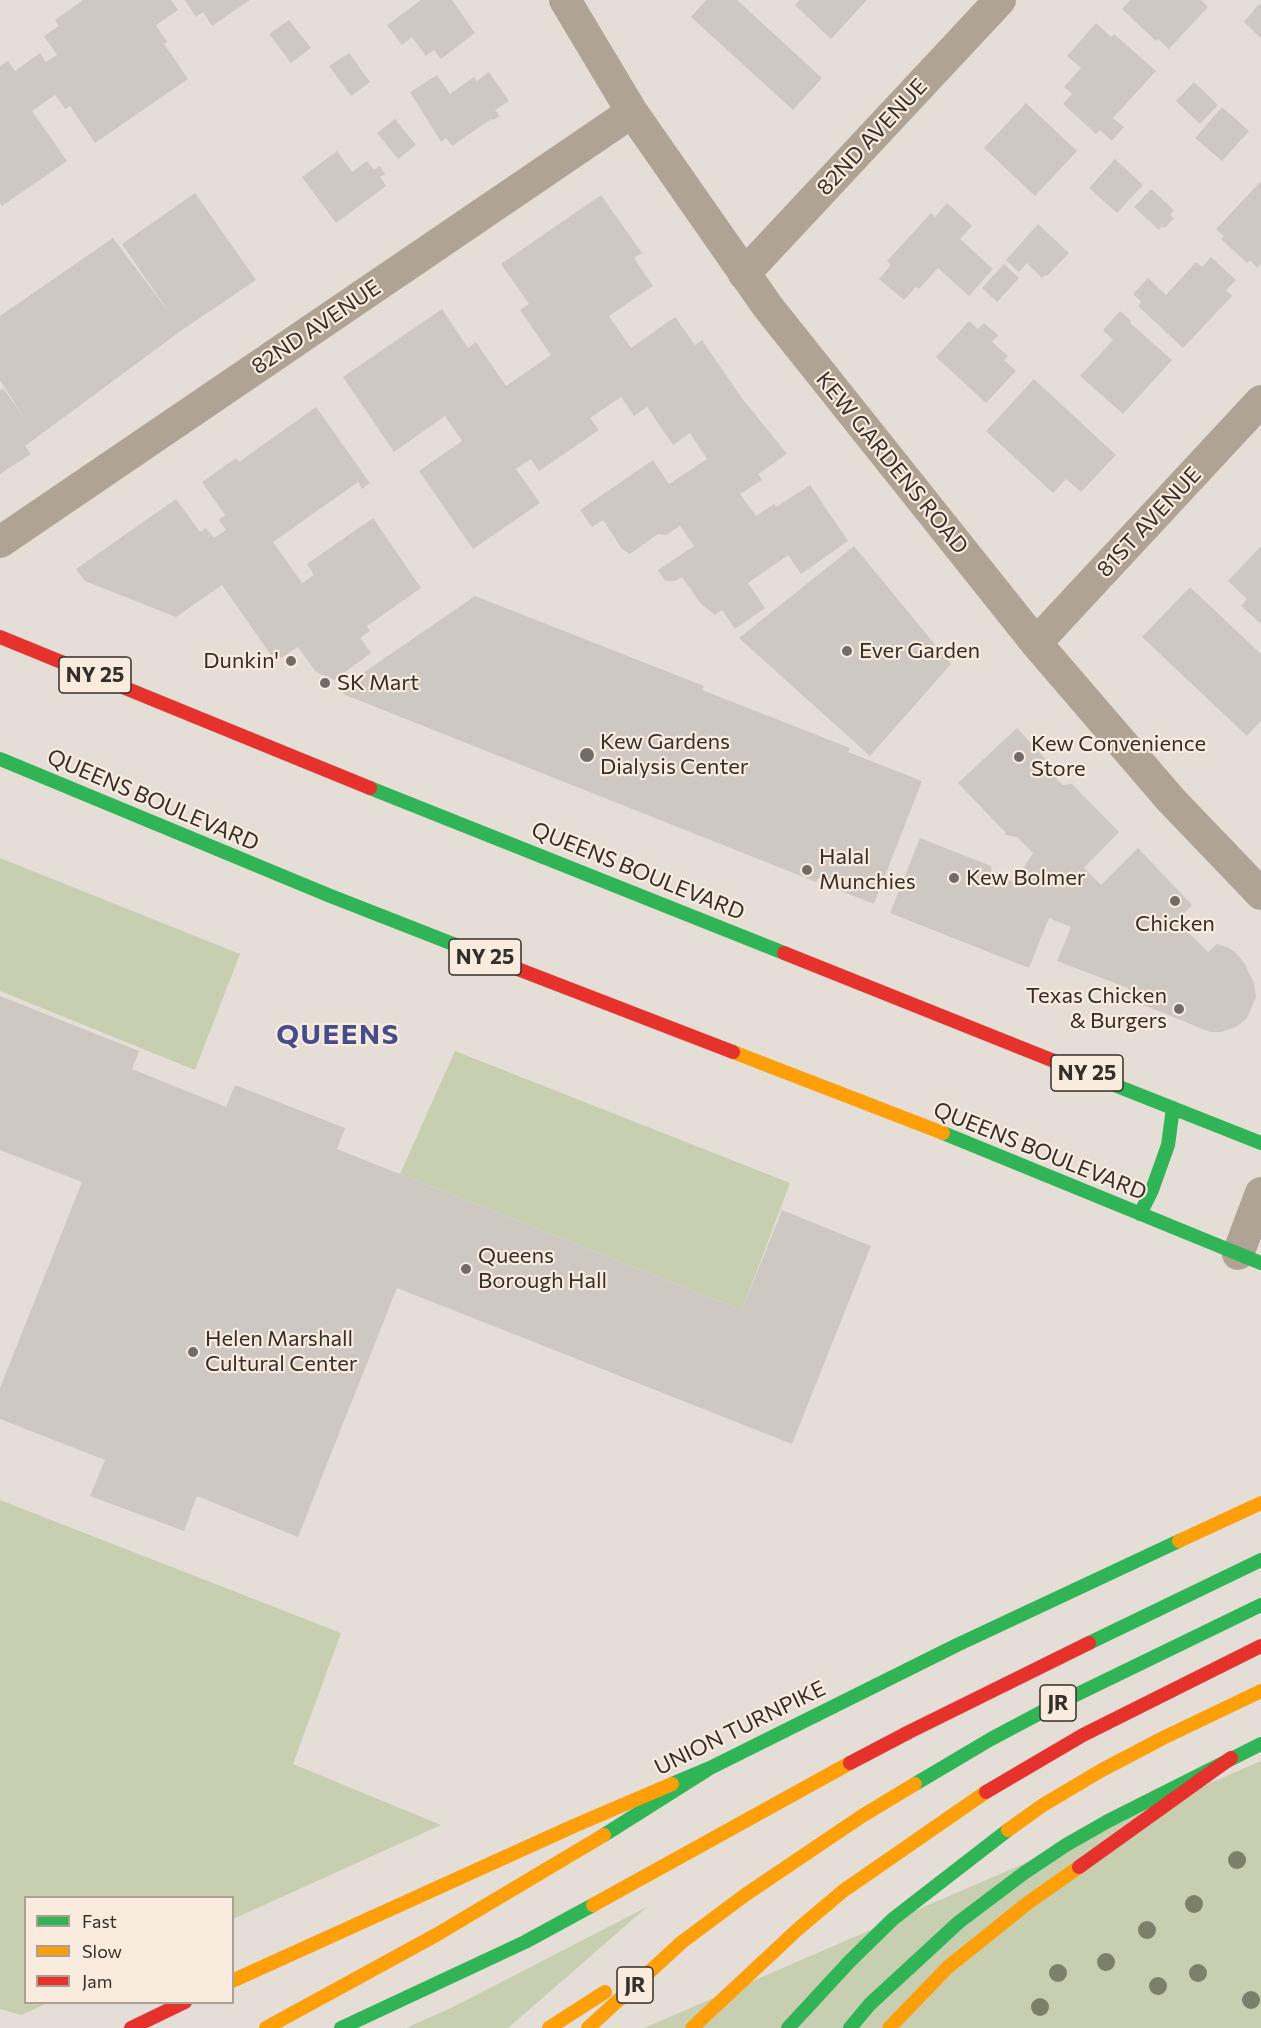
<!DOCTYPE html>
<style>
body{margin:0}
#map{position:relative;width:1261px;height:2028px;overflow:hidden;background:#e5ded6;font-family:Commissioner,sans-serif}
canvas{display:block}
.legend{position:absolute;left:24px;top:1896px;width:210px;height:108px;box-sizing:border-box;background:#f9ebdd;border:2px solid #aaa095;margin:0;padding:8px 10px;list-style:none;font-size:18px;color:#342f2a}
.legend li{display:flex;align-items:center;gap:12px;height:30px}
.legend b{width:30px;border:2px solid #aaa095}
</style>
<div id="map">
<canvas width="1261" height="2028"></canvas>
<ul class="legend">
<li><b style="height:8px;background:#30b455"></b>Fast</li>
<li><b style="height:8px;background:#ff9f0a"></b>Slow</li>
<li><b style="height:8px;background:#e5322d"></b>Jam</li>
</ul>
</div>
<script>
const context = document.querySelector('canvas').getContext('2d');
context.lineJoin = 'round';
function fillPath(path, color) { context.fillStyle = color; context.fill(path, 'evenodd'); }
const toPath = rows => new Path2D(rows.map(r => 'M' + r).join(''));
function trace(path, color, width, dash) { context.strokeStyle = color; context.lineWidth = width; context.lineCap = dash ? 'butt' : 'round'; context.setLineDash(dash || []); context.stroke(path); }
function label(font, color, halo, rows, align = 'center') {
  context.font = font + ' Commissioner,sans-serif'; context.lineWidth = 4.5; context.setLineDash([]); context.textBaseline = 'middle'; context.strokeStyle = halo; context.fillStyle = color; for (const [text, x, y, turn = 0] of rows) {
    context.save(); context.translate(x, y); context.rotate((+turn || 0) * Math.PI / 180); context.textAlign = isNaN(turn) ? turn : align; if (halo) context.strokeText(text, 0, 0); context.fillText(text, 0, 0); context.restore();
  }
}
const green = toPath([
 [0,858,240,954,195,1070,0,991],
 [455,1051,790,1183,742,1310,400,1174],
 [0,1500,341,1633,293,1764,441,1825,233,1919,232,1898,26,1898,26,2002,48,2003,21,2015,0,2009],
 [1261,1761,1261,2028,644,2028],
 [647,1907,508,2028,406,2028,451,2008]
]);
const building = toPath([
 [83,0,171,0,178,10,156,25,167,42,164,44,188,79,95,143,70,106,65,109,55,95,32,111,67,161,2,206,0,203,0,66,8,61,15,71,40,53,46,62,57,55,44,36,59,26,55,20],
 [185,0,250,0,212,26,203,12,196,17],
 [421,0,452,0,475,33,441,59,434,50,426,56,412,37,402,45,387,25],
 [706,0,737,0,822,78,793,110,691,17],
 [800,0,867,0,831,39,795,5],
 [1130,0,1201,0,1208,7,1169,49,1158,39,1156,41,1122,9],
 [1259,4,1261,5,1261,38,1244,22],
 [289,20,311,48,291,63,269,34],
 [1096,23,1111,37,1114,34,1156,71,1113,118,1124,127,1112,141,1100,130,1096,134,1063,104,1072,94,1064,87,1081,68,1067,56],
 [349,53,370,82,351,96,329,66],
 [489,72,509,101,495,110,500,116,493,120,491,119,452,146,446,138,441,142,410,92,437,75,450,94,474,77,477,81],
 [1194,82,1218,105,1200,124,1176,101],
 [1026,103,1077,151,1035,196,984,148],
 [1222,107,1249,131,1222,161,1195,138],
 [395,119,416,145,398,159,377,133],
 [337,151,352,172,367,161,374,170,380,166,385,174,380,177,386,186,336,223,302,177],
 [1115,159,1143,185,1117,213,1089,188],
 [1261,181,1261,264,1257,268,1250,260,1247,263,1221,239,1224,236,1216,229],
 [1151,189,1174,210,1170,215,1174,218,1165,228,1162,226,1159,230,1134,207],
 [195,193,256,280,182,330,25,446,31,454,0,474,0,390,3,388,23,416,0,380,0,316,113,238,171,315,122,244],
 [601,195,642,253,634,258,653,286,609,316,631,348,675,317,695,345,702,340,741,397,787,454,758,474,762,480,740,494,756,516,774,504,776,507,810,485,848,541,801,574,788,555,748,583,765,608,735,629,722,610,715,615,701,604,682,577,675,581,665,581,658,570,694,546,680,526,666,535,658,534,630,554,622,549,603,520,592,527,580,510,653,460,669,484,707,459,690,433,673,445,647,407,634,416,621,397,590,418,599,430,539,471,531,459,516,469,540,503,473,549,419,471,462,441,445,416,394,452,343,377,442,309,468,348,476,342,506,386,551,355,520,310,529,304,501,264],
 [947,203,972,226,960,239,993,269,969,296,938,268,919,289,916,287,904,300,879,279,891,265,887,261,931,213,935,217],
 [1038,224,1069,253,1047,276,1045,275,1042,278,1027,263,1019,272,1006,260],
 [1211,257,1236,280,1226,290,1232,296,1183,348,1138,306,1141,302,1133,294,1148,278,1166,295,1196,262,1202,267],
 [1004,264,1019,278,997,302,982,288],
 [1120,311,1131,321,1130,323,1172,360,1123,414,1080,376,1113,340,1103,330],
 [969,321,978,329,984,323,998,335,992,342,1008,356,1004,360,1016,371,986,403,936,357],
 [1034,379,1116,455,1081,492,1066,479,1053,493,986,431],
 [316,407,370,483,362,489,358,482,273,542,302,583,314,575,307,564,373,518,421,588,367,626,370,631,360,638,371,653,334,680,316,672,298,647,281,658,271,655,222,585,176,617,85,581,76,569,176,499,200,532,206,528,214,538,226,530,219,520,225,515,202,482,236,458,239,462],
 [854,546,951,664,870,756,739,638],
 [1261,546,1261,624,1241,606,1247,599,1228,581],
 [1190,587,1261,654,1261,721,1247,736,1142,637],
 [475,596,704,686,702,690,850,748,848,752,922,781,874,904,834,888,835,884,818,878,816,882,343,694,347,684],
 [1017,728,1056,770,1057,780,1063,785,1072,784,1119,832,1084,868,1101,885,1138,848,1192,905,1177,921,1208,952,1217,944,1227,947,1235,952,1244,963,1254,983,1256,997,1247,1018,1236,1027,1221,1032,1210,1032,1124,997,1128,988,1057,961,1071,927,1049,918,1029,968,890,913,920,838,991,866,992,873,1014,882,1033,853,1017,837,1005,835,1006,833,958,783],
 [0,996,139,1051,132,1069,226,1107,235,1085,345,1128,337,1149,742,1310,782,1210,871,1246,792,1444,397,1288,298,1537,197,1496,184,1531,90,1496,105,1460,0,1419,0,1388,82,1182,0,1150]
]);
const street = toPath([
 [565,0,632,112,768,307,1036,643,1171,800,1261,894],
 [744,274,1000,0],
 [0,542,632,112],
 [1036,643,1261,401],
 [1238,1254,1261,1193]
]);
const fast = toPath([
 [0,759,328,895,471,951],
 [370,788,784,953],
 [1074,1069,1261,1143],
 [943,1133,1261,1263],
 [1140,1214,1152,1190,1168,1145,1173,1108],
 [1089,1643,1261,1560],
 [672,1784,710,1768,957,1645,1179,1541],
 [915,1784,991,1739,1055,1705,1261,1605],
 [604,1835,710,1768],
 [341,2028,525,1942,593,1905],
 [788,2028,850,1961,893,1919,1008,1830],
 [850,2028,870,2004,959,1922,1024,1873,1066,1845,1108,1821,1261,1744]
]);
const slow = toPath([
 [733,1052,943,1133],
 [1179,1541,1261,1503],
 [1008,1830,1043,1805,1102,1770,1163,1738,1261,1691],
 [593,1905,850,1763],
 [232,1981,576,1825,672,1784],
 [266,2028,436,1935,604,1835],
 [549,2028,605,1992],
 [588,2028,682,1942,745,1895,862,1816,915,1784],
 [692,2028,798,1929,843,1891,986,1792],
 [889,2028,948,1967,1029,1902,1079,1867]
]);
const jam = toPath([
 [0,637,370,788],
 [471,951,733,1052],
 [784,953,1074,1069],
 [850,1763,909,1732,1089,1643],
 [986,1792,1083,1735,1261,1646],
 [1079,1867,1231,1758],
 [131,2028,185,2002]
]);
const trees = [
 [1237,1860],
 [1194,1904],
 [1147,1930],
 [1106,1962],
 [1058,1973],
 [1198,1973],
 [1158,1986],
 [1251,2000],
 [1040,2007]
];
const markers = [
 [847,651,6,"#726c66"],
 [291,661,6,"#726c66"],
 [325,683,6,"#726c66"],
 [587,755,8,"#726c66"],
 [1019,757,6,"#726c66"],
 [807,870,6,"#726c66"],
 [954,878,6,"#726c66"],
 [1175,901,6,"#726c66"],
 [1179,1009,6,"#726c66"],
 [466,1269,6,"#726c66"],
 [193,1352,6,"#726c66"]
];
const shields = [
 [95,675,72],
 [485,957,72],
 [1087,1073,72],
 [1058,1703,36],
 [635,1985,36]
];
const shieldNames = [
 ["NY 25",95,675],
 ["NY 25",485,957],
 ["NY 25",1087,1073],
 ["JR",1058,1703],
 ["JR",635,1985]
];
const streetNames = [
 ["82ND AVENUE",872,137,-47],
 ["82ND AVENUE",316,327,-34],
 ["KEW GARDENS ROAD",892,463,51],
 ["81ST AVENUE",1149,522,-47],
 ["QUEENS BOULEVARD",153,800,23],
 ["QUEENS BOULEVARD",638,871,22],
 ["QUEENS BOULEVARD",1040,1151,22],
 ["UNION TURNPIKE",740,1728,-26]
];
const poiNames = [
 ["Ever Garden",859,651],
 ["Dunkin'",279,661,"right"],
 ["SK Mart",337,683],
 ["Kew Gardens",600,742],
 ["Dialysis Center",600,767],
 ["Kew Convenience",1031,744],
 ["Store",1031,769],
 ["Halal",819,857],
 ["Munchies",819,882],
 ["Kew Bolmer",966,878],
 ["Chicken",1175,924,"center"],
 ["Texas Chicken",1167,996,"right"],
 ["& Burgers",1167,1021,"right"],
 ["Queens",478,1256],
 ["Borough Hall",478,1281],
 ["Helen Marshall",205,1339],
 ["Cultural Center",205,1364]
];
const districtNames = [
 ["QUEENS",338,1035]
];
fillPath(green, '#c8cfb1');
fillPath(building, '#cec8c3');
trace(street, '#aea395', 32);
trace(fast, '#30b455', 14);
trace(slow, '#ff9f0a', 14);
trace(jam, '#e5322d', 14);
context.fillStyle = '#7c7f6a';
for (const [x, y] of trees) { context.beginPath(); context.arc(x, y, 9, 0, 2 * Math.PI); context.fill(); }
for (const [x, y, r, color] of markers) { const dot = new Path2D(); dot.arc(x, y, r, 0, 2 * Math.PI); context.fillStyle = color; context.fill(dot); trace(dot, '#f9ebdd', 2); }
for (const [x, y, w] of shields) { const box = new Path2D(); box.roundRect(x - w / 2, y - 18, w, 36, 4.5); context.fillStyle = '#f9ebdd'; context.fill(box); trace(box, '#342f2a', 1.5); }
label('bold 21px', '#342f2a', null, shieldNames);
label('22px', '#342f2a', '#f9ebdd', streetNames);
label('22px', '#342f2a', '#f9ebdd', poiNames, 'left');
context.letterSpacing = '1.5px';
label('bold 28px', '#454d8a', '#f9ebdd', districtNames);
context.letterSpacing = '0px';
</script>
